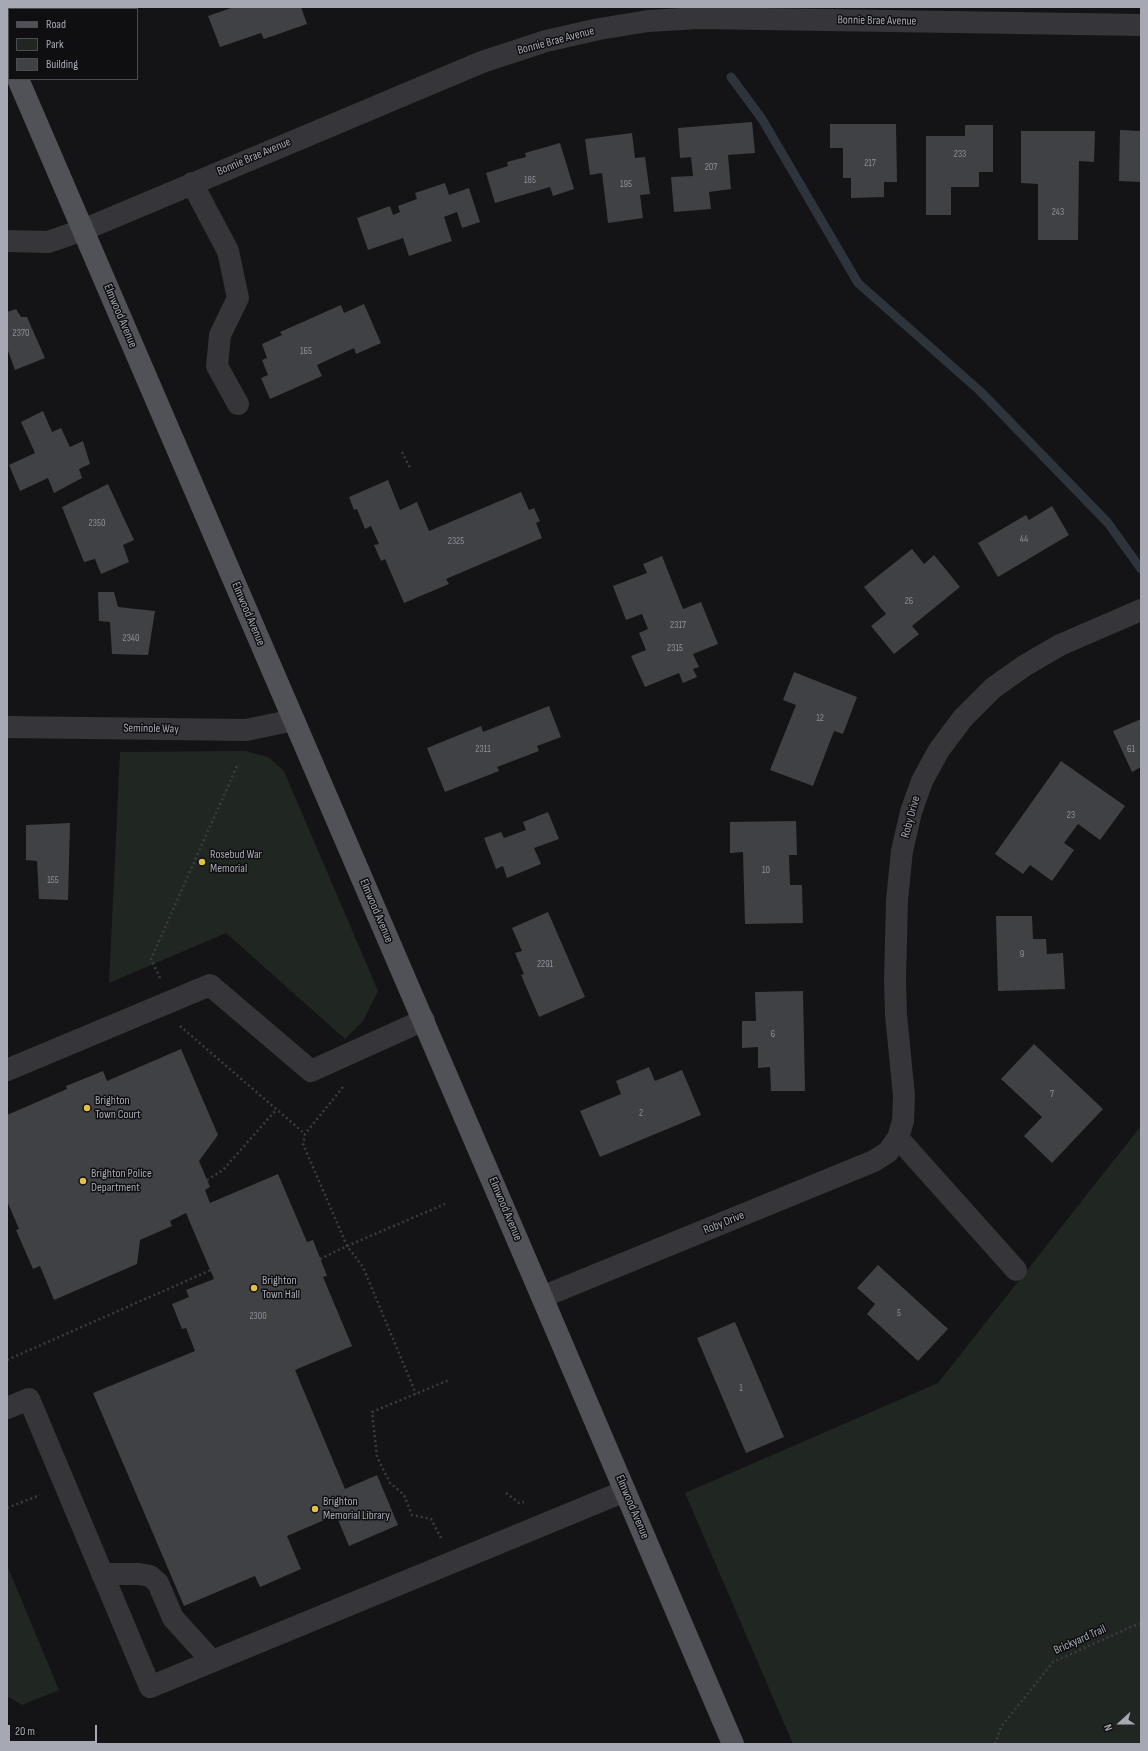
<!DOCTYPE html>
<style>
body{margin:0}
#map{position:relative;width:1148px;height:1751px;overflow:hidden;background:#141315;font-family:"Sofia Sans Condensed",sans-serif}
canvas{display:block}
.frame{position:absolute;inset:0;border:8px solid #a6a9b4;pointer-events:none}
.legend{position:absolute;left:8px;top:8px;width:130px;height:72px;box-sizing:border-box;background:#0f0e10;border:1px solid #4b4c52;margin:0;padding:5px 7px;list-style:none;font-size:12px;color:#a6a9b4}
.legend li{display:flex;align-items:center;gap:8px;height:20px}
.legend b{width:20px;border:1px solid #4b4c52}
.north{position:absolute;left:1100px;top:1703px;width:40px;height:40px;-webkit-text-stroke:3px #0f0e10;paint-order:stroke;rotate:249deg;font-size:11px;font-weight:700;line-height:16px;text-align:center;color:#a6a9b4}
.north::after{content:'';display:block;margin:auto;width:14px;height:18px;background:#a6a9b4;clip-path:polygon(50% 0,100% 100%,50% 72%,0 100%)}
.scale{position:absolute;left:8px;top:1725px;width:89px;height:18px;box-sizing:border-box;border:2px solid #a6a9b4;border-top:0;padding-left:5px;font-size:12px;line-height:14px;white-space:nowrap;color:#a6a9b4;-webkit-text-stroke:3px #0f0e10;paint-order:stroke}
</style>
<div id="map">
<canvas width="1148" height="1751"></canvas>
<div class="frame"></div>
<ul class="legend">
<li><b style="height:5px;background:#515258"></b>Road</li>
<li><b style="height:11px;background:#202722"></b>Park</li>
<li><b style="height:11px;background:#404145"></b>Building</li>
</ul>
<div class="north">N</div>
<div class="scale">20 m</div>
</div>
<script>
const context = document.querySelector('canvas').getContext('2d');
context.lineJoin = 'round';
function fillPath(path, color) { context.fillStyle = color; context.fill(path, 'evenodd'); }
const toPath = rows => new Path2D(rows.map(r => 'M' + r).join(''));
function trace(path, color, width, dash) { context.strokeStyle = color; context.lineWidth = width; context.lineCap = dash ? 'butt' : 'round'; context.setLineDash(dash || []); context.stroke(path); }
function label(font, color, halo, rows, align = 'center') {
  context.font = font + ' "Sofia Sans Condensed",sans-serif'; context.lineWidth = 3; context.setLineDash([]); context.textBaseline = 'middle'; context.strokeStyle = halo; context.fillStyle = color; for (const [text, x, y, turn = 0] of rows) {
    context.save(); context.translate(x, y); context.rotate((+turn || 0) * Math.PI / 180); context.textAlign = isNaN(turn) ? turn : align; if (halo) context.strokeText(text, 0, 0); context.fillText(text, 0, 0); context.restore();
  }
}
const green = toPath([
 [245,751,268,757,284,771,378,991,363,1021,345,1039,226,933,109,983,120,752],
 [1141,1126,1141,1744,793,1744,685,1493,938,1383],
 [7,1565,59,1690,22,1705,7,1696]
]);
const stream = toPath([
 [731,77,762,119,858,283,981,392,1108,523,1141,569]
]);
const building = toPath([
 [234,7,301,7,307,24,264,39,261,33,220,47,208,16],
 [752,122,755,153,728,155,731,189,709,192,711,209,674,212,671,177,693,176,691,157,680,158,678,128],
 [830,124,896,124,897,182,884,182,884,197,851,198,851,178,843,178,843,148,830,148],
 [965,125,993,125,993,172,979,172,979,187,951,187,951,215,926,215,926,136,965,136],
 [1120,130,1141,131,1141,182,1119,181],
 [1021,131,1095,131,1094,162,1079,161,1078,240,1038,240,1038,184,1021,183],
 [632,133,635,158,645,157,650,194,640,195,643,218,608,223,602,173,590,175,585,139],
 [560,143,574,189,553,196,550,187,495,203,486,173,508,166,507,162,526,157,525,153],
 [445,183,449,195,469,188,480,222,462,228,457,212,444,217,452,241,409,256,403,238,368,250,357,218,390,206,393,215,400,212,398,206,417,199,415,193],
 [364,304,381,343,356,354,354,348,317,365,322,376,270,399,261,378,268,375,262,360,267,358,262,344,282,335,280,332,341,305,344,313],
 [16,309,21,317,27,317,45,358,15,370,7,348,7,312],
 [43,411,52,432,61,428,70,447,83,441,90,464,79,469,82,478,54,493,48,478,20,491,9,465,35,453,21,422],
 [388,480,400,510,417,502,429,531,521,492,529,510,534,508,540,521,536,523,542,538,446,579,449,584,404,603,385,559,381,561,374,545,379,544,371,526,365,529,357,509,354,510,349,497],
 [108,484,134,540,123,545,129,562,101,574,95,559,84,562,62,507],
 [1052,506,1069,535,998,577,978,543,1026,515,1029,520],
 [912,549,924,564,934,555,960,587,912,626,919,634,894,654,871,626,886,614,864,587],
 [662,556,683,609,701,602,718,644,693,654,699,667,693,669,697,677,683,683,679,673,645,687,631,656,646,650,639,633,648,629,642,614,626,620,613,586,647,573,643,564],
 [98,592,114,592,118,607,155,611,148,655,112,654,110,622,99,621],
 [794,672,857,697,843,734,834,731,813,786,770,770,796,705,783,700],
 [549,706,561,737,537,746,539,751,497,767,499,771,445,792,427,748,481,726,483,732],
 [1141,719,1141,767,1132,772,1113,731],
 [1061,761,1125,806,1100,840,1078,824,1064,843,1074,850,1052,881,1030,865,1023,874,995,854],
 [548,812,559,839,534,848,541,864,507,878,503,866,496,869,484,838,501,832,504,838,526,830,523,822],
 [796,821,797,855,789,855,790,885,802,885,803,923,745,924,743,852,730,853,730,822],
 [70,823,68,900,39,899,37,861,26,860,26,825],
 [548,912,585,997,539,1017,521,975,524,974,515,953,522,951,512,928],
 [996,916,1032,916,1033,939,1046,939,1047,954,1063,953,1065,989,998,991],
 [803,991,805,1091,771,1091,770,1067,758,1068,758,1047,742,1048,742,1021,756,1021,755,992],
 [1034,1044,1103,1109,1052,1163,1024,1136,1042,1117,1001,1079],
 [181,1049,218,1135,199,1161,210,1187,205,1190,210,1203,278,1174,307,1242,313,1240,327,1276,323,1277,352,1346,295,1370,345,1489,377,1475,398,1525,349,1546,336,1515,287,1536,301,1569,260,1587,255,1576,184,1606,93,1393,195,1351,186,1328,182,1329,172,1304,189,1297,186,1290,214,1279,186,1213,170,1221,172,1226,140,1240,137,1264,54,1300,40,1266,33,1269,16,1230,19,1229,7,1201,7,1115,67,1089,66,1086,103,1071,107,1081],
 [649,1067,655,1081,682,1070,701,1115,600,1157,580,1111,621,1094,616,1081],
 [878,1265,948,1329,918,1361,867,1314,875,1304,857,1288],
 [735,1322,784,1437,746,1453,697,1338]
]);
const path = toPath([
 [402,452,410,468],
 [160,978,151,959,237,766],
 [180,1026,305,1134],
 [343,1087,305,1134,303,1144,347,1246,363,1267,416,1394],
 [207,1180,223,1170,276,1110],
 [320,1259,347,1246,445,1204],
 [7,1360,211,1270],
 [506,1493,519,1503,524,1502],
 [7,1508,40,1495],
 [441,1538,431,1519,412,1515,404,1495,390,1483,377,1457,372,1412,449,1380],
 [995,1744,1001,1727,1053,1662,1133,1626,1141,1624]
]);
const minor = toPath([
 [192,183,228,251,238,298,220,335,217,366,238,404],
 [7,241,48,242,83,230,482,62,546,41,599,29,648,21,699,18,1141,25],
 [7,727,246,730,294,720],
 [7,1070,210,985,311,1071,424,1020],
 [1016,1270,898,1138,903,1121,904,1096,896,1015,895,981,897,900,902,851,911,812,922,781,939,750,963,718,993,688,1024,666,1060,645,1141,610],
 [542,1297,874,1161,888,1152,898,1138],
 [7,1408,29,1399,150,1687,625,1491],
 [102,1574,139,1574,150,1576,158,1583,173,1618,212,1661]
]);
const major = toPath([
 [7,54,9,59],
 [18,79,542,1297,733,1744]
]);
const markers = [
 [202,862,4,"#e0c141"],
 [87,1108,4,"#e0c141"],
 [83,1181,4,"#e0c141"],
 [254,1288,4,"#e0c141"],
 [315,1509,4,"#e0c141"]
];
const numberNames = [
 ["233",960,154],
 ["217",870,163],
 ["207",711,167],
 ["185",530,180],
 ["195",626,184],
 ["243",1058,212],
 ["2370",21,333],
 ["165",306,351],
 ["2350",97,523],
 ["44",1024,539],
 ["2325",456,541],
 ["26",909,601],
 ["2317",678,625],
 ["2340",131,638],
 ["2315",675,648],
 ["12",820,718],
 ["2311",483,749],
 ["61",1131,749],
 ["23",1071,815],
 ["10",766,870],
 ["155",53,880],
 ["9",1022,954],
 ["2291",545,964],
 ["6",773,1034],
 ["7",1052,1094],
 ["2",641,1113],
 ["5",899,1313],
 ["2300",258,1316],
 ["1",741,1388]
];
const streetNames = [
 ["Bonnie Brae Avenue",877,21,1],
 ["Bonnie Brae Avenue",556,41,-15],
 ["Bonnie Brae Avenue",254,157,-23],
 ["Elmwood Avenue",120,316,67],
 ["Elmwood Avenue",248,614,67],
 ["Seminole Way",151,729,1],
 ["Roby Drive",911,817,-75],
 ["Elmwood Avenue",376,911,67],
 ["Elmwood Avenue",505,1209,67],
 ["Roby Drive",724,1223,-22],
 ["Elmwood Avenue",632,1507,67],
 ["Brickyard Trail",1080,1640,-24]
];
const poiNames = [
 ["Rosebud War",210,855],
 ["Memorial",210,869],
 ["Brighton",95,1101],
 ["Town Court",95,1115],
 ["Brighton Police",91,1174],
 ["Department",91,1188],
 ["Brighton",262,1281],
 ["Town Hall",262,1295],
 ["Brighton",323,1502],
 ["Memorial Library",323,1516]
];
fillPath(green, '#202722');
trace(stream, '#2e343c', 9);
fillPath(building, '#404145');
trace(path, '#3b3c40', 2.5, [2, 3]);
trace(minor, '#35353a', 22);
trace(major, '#515258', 22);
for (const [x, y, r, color] of markers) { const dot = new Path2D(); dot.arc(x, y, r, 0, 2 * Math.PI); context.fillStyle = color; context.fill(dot); trace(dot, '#0f0e10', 1.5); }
label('10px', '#8c8f98', null, numberNames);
label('12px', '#a6a9b4', '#0f0e10', streetNames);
label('12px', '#a6a9b4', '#0f0e10', poiNames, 'left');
</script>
